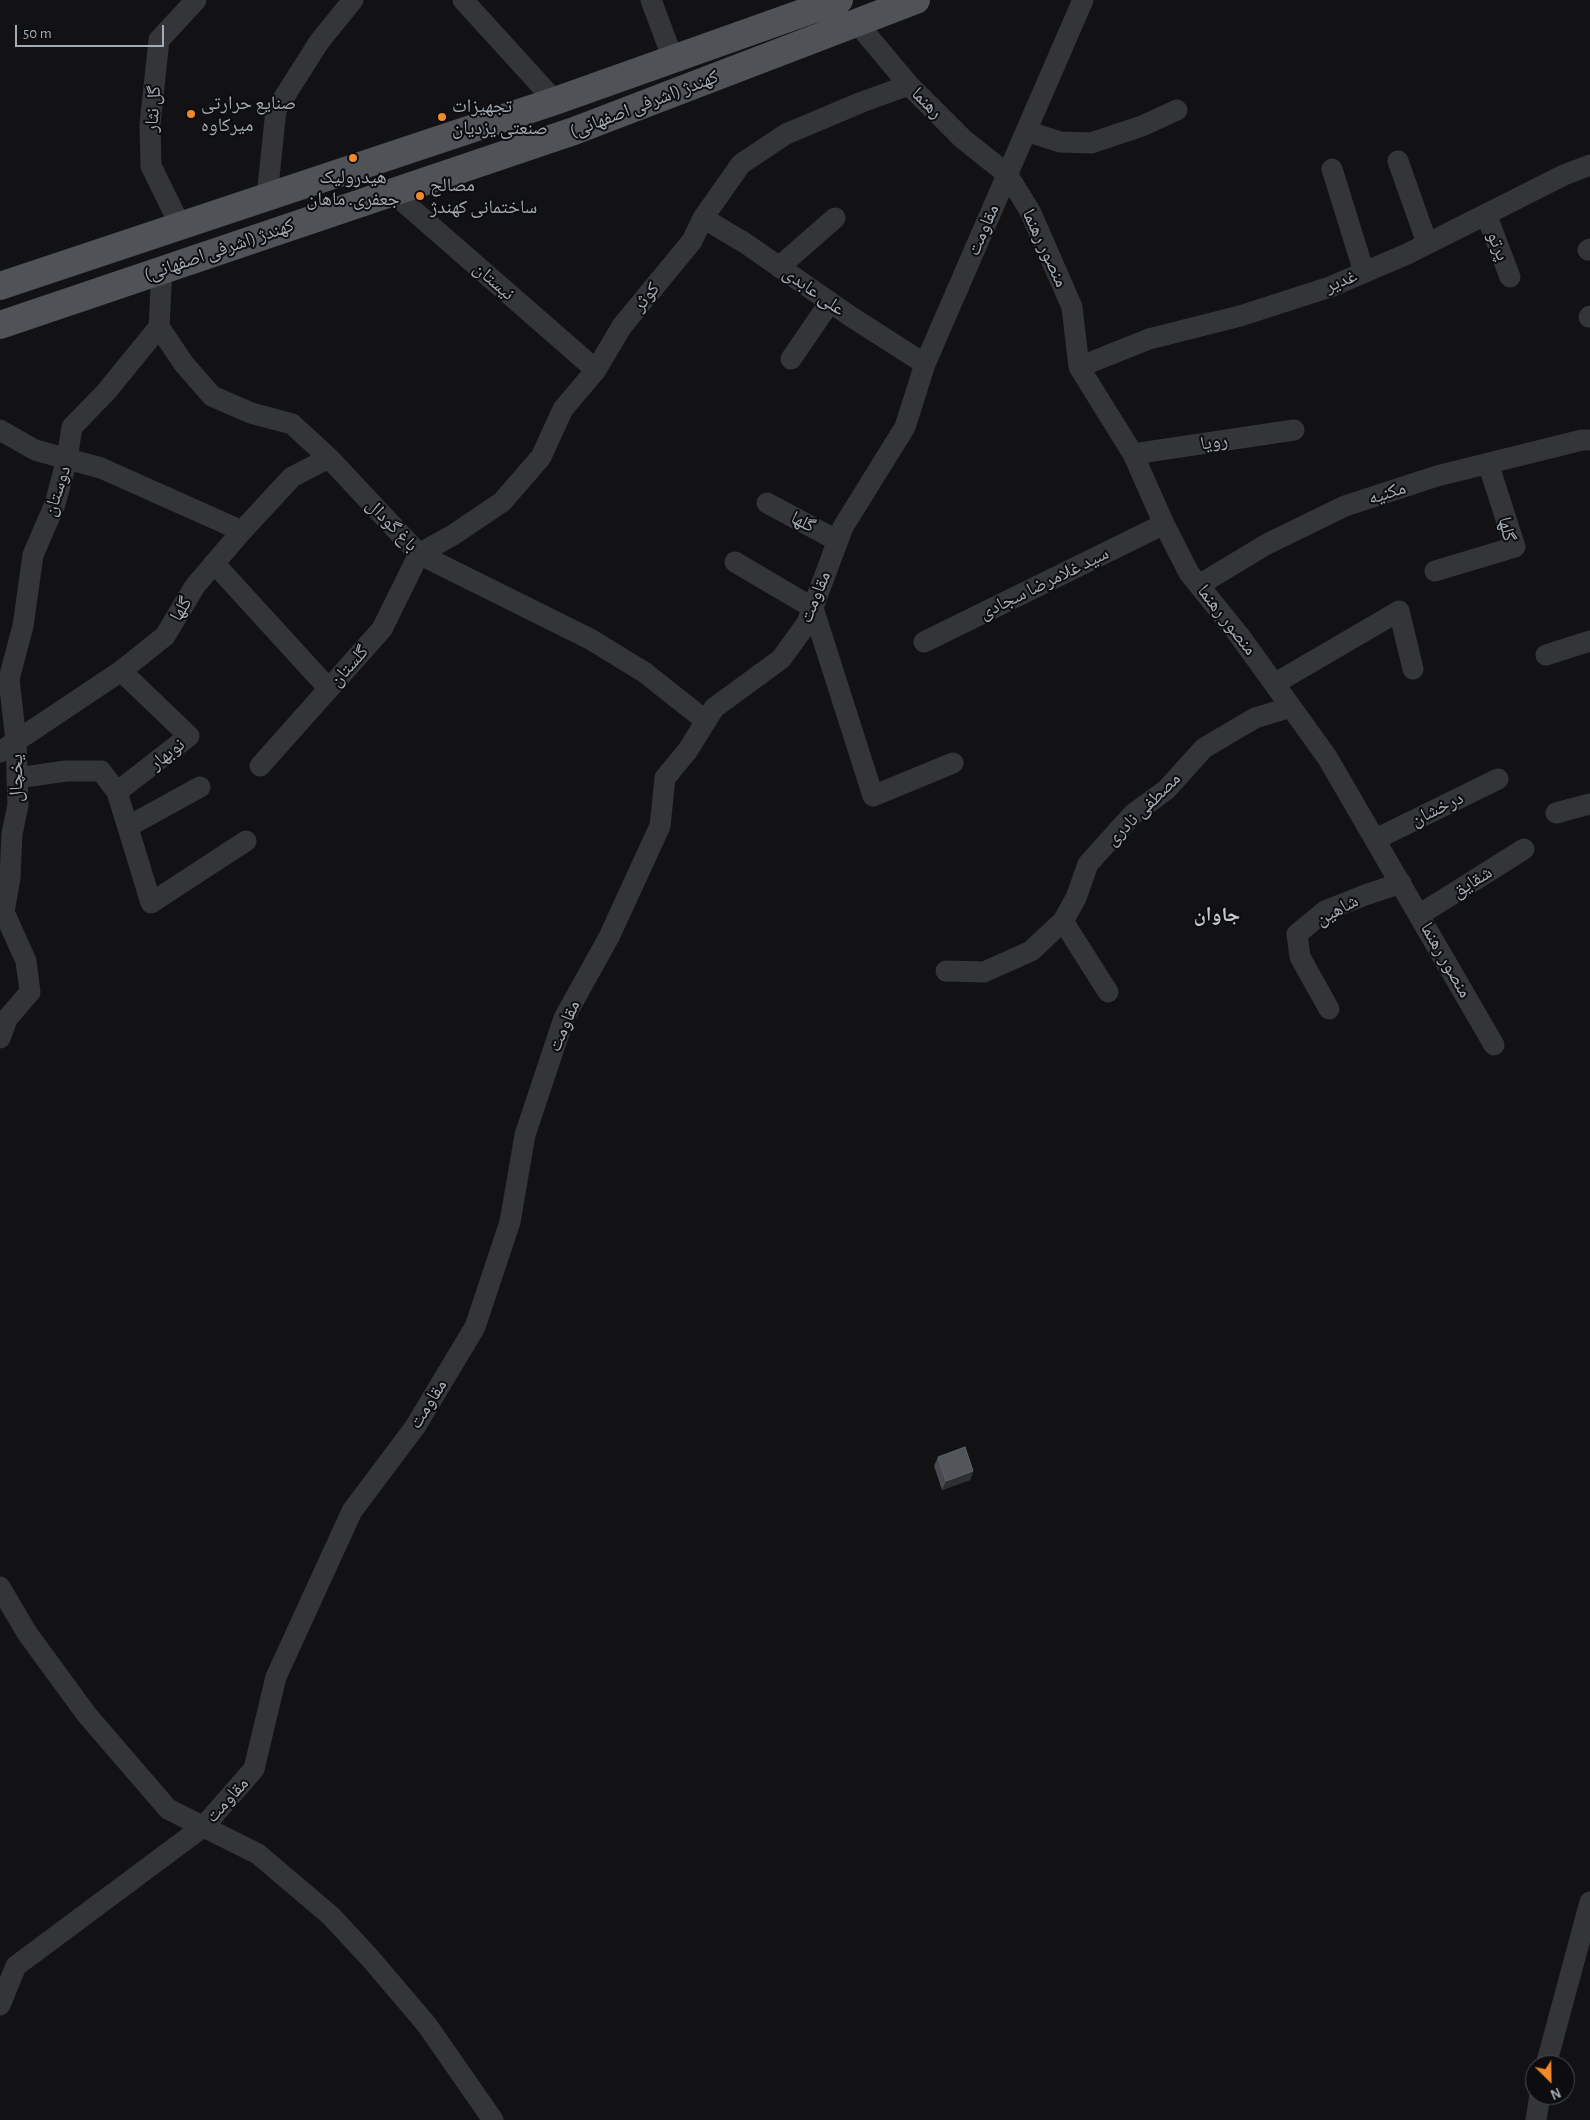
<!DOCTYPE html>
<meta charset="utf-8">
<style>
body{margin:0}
#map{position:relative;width:1590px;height:2120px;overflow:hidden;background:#121214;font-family:"Alegreya Sans",sans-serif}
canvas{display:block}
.north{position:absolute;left:1525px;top:2055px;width:50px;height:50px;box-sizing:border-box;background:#0d0d0f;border:1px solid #494d51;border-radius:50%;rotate:157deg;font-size:14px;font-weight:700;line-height:20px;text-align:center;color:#a3acb4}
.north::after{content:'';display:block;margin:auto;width:18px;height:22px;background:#f2892b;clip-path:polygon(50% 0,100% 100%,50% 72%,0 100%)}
.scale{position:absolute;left:15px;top:25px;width:149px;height:22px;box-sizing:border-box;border:2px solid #a3acb4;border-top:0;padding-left:6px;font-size:15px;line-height:18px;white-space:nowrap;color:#a3acb4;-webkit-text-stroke:4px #0d0d0f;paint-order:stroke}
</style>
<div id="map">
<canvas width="1590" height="2120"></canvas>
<div class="north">N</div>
<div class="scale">50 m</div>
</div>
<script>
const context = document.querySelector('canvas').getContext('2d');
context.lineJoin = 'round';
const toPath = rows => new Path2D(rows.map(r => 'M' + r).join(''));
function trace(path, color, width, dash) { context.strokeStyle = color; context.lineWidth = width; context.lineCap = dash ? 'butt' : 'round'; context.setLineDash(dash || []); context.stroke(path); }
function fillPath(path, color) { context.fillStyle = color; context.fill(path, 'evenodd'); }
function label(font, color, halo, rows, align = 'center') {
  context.font = font + ' "Alegreya Sans","Noto Naskh Arabic",sans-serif'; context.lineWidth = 4; context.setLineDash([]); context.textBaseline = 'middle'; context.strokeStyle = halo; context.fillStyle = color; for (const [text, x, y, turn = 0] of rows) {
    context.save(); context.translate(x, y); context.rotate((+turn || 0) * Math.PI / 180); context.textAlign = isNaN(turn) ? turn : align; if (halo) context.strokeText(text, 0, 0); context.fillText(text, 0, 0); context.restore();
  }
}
const street = toPath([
 [463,0,555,101],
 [651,0,673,59],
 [857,23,909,85,963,139,1007,174,1030,211,1072,307,1079,367,1133,454,1164,524,1189,573,1239,635,1327,757,1494,1045],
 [1026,131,1060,142,1091,143,1142,126,1177,110],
 [1398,161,1427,243],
 [1332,169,1364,272],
 [391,191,596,370],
 [267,196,276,110,319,42,353,0],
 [1486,214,1510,277],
 [703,218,745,243,850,316,925,364],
 [181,227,151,166,150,124,159,40,196,0],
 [1588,250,1590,249],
 [779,267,835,218],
 [1589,317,1590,316],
 [159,327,184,364,212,396,251,413,292,424,329,458,419,554,590,639,644,672,706,721],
 [791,359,830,302],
 [1079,367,1149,339,1240,316,1330,287,1407,254,1564,175,1590,165],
 [0,430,35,450,101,468,242,531],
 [1133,454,1294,430],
 [767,503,838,541],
 [735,562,813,608,873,796,953,763],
 [214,563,329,689],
 [1435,571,1515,547,1488,463],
 [1199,585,1267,544,1345,506,1437,476,1582,440,1590,440],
 [924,642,1164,524],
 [1546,655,1590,641],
 [1274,684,1399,611,1413,669],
 [0,752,121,671,165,636,195,586,242,531,292,477,329,458],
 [260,766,382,629,419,554,453,535,502,502,541,457,563,409,596,370,622,326,692,241,703,218,741,164,786,134,862,102,909,85],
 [17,778,66,771,101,771,117,792,151,903,246,841],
 [117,792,189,736,121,671],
 [1556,813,1590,804],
 [129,826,200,787],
 [1376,839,1498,779],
 [1419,915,1524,849],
 [1063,921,1108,992],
 [946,971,984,972,1031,951,1063,921,1076,898,1088,864,1133,814,1166,790,1204,748,1255,718,1291,707],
 [1329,1009,1300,957,1297,934,1325,911,1365,895,1401,883],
 [0,1038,7,1019,30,992,26,961,4,912,10,878,12,834,18,805,16,741,9,679,23,626,33,555,55,504,67,459,72,427,106,392,159,327,162,269],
 [0,1587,27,1633,87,1715,168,1809,258,1854,331,1916,370,1958,427,2025,493,2120],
 [0,2005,16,1966,204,1826,254,1769,276,1677,352,1511,415,1427,475,1327,510,1222,525,1135,564,1018,609,937,660,826,665,778,688,750,714,708,781,659,807,623,843,527,905,427,925,364,1083,0],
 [1546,2065,1590,1902],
 [1536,2120,1540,2095]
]);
const primary = toPath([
 [0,286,555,101,839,0],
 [0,325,574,131,916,0]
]);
const wall = toPath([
 [938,1457,973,1471,970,1480,942,1490,934,1466]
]);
const shadedWall = toPath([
 [973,1471,970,1480,942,1490,946,1481]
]);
const building = toPath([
 [965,1447,973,1471,946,1481,938,1457,965,1447]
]);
const markers = [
 [191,114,5,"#f2892b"],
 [442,117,5,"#f2892b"],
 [353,158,5,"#f2892b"],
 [420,196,5,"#f2892b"]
];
const poiNames = [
 ["صنایع حرارتی",201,103],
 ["میرکاوه",201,125],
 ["تجهیزات",452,106],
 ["صنعتی یزدیان",452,128],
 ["هیدرولیک",353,177,"center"],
 ["جعفری. ماهان",353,199,"center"],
 ["مصالح",430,185],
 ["ساختمانی کهندژ",430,207]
];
const streetNames = [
 ["رهنما",927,103,45],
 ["کهندژ (اشرفی اصفهانی)",644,104,-21],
 ["گل نثار",153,109,-86],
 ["مقاومت",983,230,-67],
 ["پرتو",1498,246,69],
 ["منصور رهنما",1045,248,65],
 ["کهندژ (اشرفی اصفهانی)",219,250,-19],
 ["نیستان",494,281,41],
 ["غدیر",1341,281,-22],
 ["علی عابدی",814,291,35],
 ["کوثر",646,297,-51],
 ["رویا",1214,442,-9],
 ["دوستان",57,491,-72],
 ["مکنیه",1387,493,-18],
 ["گلها",803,522,28],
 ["باغ گودال",392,525,46],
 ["گلها",1507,529,78],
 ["سید غلامرضا سجادی",1044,583,-26],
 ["مقاومت",815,597,-68],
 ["گلها",181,609,-59],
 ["منصور رهنما",1227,620,52],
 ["گلستان",349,666,-48],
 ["نوبهار",167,754,-38],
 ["یخچال",16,778,-90],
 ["مصطفی نادری",1143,809,-44],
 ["درخشان",1437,809,-26],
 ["شقایق",1472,882,-32],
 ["شاهین",1337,910,-28],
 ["منصور رهنما",1446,960,60],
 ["مقاومت",564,1026,-67],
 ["مقاومت",428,1404,-58],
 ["مقاومت",227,1800,-48]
];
const neighbourhoodNames = [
 ["جاوان",1217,915]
];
trace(street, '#333539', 21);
trace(primary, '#4f5358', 28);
fillPath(wall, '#484a4f');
fillPath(shadedWall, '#2e2f33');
fillPath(building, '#52555a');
trace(building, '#5e6268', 1);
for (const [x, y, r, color] of markers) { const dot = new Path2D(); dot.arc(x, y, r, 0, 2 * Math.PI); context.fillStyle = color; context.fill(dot); trace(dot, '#0d0d0f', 2); }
label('19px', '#a3acb4', '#0d0d0f', poiNames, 'left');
label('19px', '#a3acb4', '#0d0d0f', streetNames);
label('bold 20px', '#c4cad0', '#0d0d0f', neighbourhoodNames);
</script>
